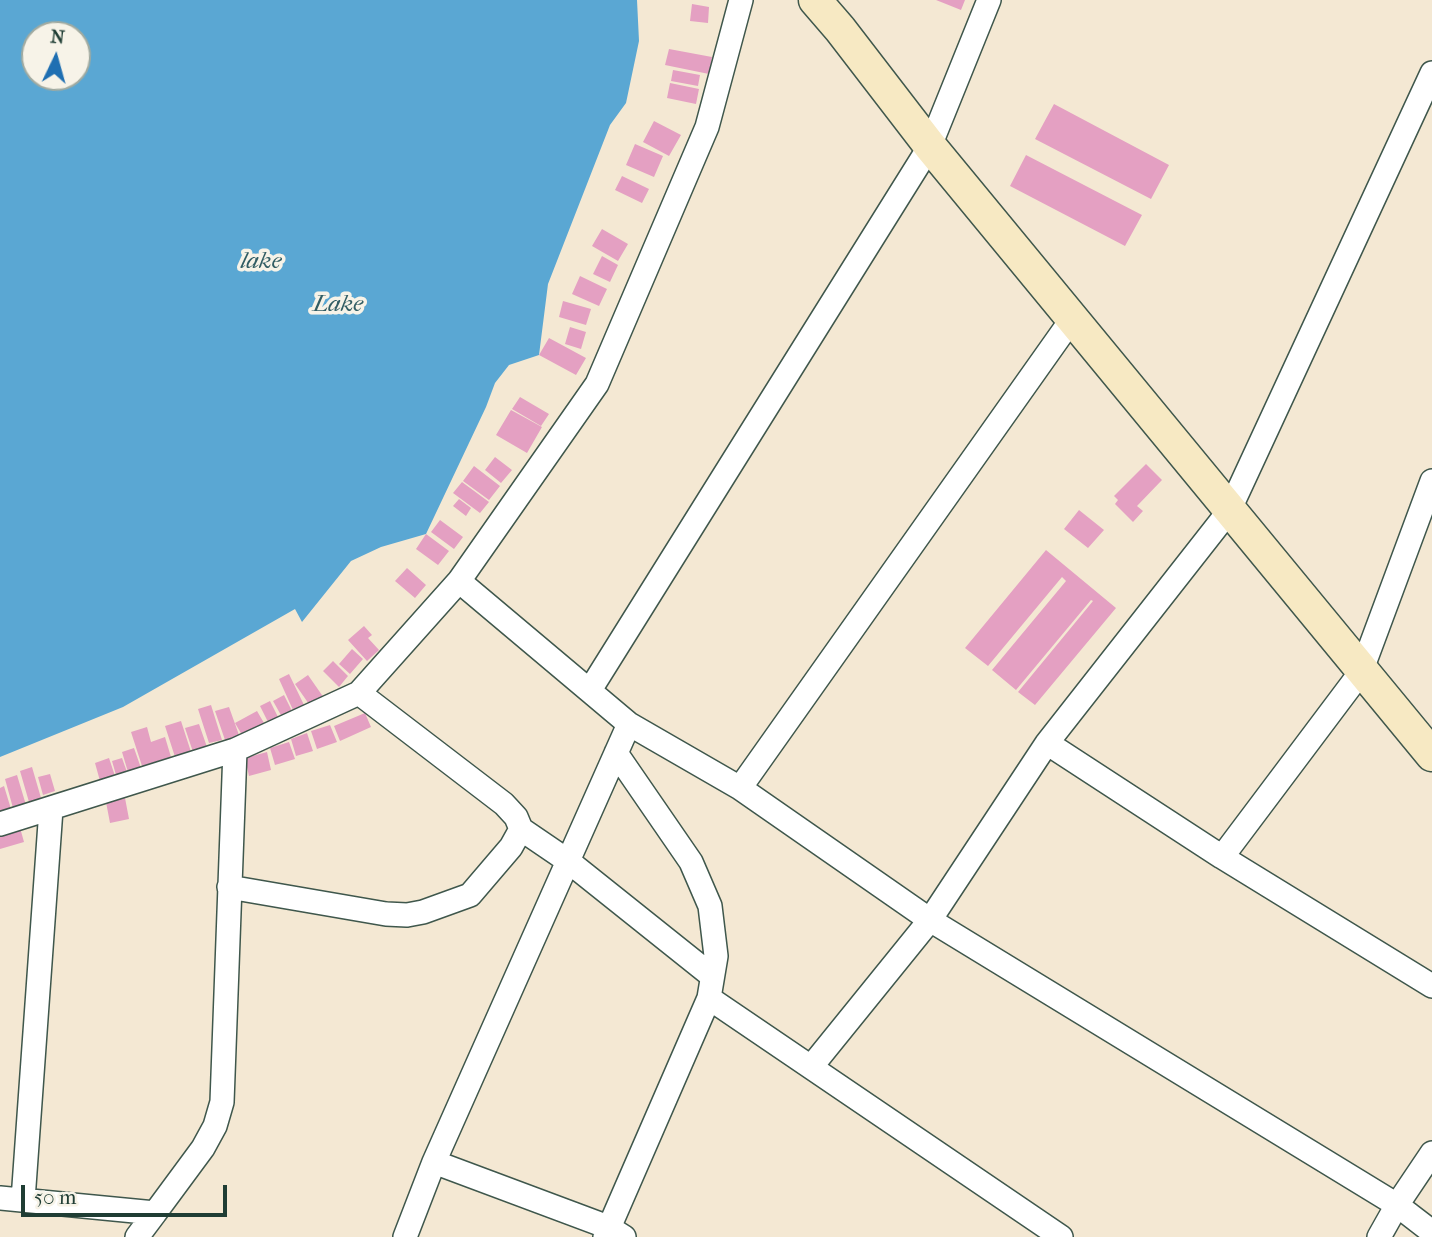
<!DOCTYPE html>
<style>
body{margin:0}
#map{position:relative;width:1432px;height:1237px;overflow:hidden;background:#f4e8d3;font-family:"IM FELL French Canon",serif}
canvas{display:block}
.north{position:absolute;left:21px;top:21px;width:70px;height:70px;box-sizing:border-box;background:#f7f3e8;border:2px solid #a1aaa0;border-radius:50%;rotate:5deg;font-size:19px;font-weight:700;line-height:28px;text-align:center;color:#1f3d34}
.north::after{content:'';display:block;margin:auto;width:24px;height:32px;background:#1f6fb2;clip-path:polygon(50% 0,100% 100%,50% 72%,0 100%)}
.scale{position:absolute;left:21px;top:1185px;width:206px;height:32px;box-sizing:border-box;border:4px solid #1f3d34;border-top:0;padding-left:9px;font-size:21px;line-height:24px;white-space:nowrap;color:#1f3d34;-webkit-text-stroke:5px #f7f3e8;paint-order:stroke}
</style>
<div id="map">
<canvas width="1432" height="1237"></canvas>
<div class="north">N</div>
<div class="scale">50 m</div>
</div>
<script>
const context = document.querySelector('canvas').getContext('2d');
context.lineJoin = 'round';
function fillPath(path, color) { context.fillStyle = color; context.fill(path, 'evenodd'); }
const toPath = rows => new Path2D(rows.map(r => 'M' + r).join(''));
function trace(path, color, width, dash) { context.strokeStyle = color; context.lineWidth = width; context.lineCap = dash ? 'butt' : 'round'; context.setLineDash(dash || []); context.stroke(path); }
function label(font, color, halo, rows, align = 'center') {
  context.font = font + ' "IM FELL French Canon",serif'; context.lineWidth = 7; context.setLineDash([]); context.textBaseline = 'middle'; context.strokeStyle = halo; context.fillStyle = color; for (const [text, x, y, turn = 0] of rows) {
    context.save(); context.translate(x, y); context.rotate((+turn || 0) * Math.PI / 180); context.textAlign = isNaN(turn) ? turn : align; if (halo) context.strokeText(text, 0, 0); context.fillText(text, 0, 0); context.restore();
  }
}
const water = toPath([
 [0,0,637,0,639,41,626,103,610,125,548,284,539,355,509,365,495,383,486,407,426,534,381,547,351,561,302,622,295,609,123,707,0,757],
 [35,35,77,35,77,77,35,77]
]);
const building = toPath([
 [936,0,965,0,961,10],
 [692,4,709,7,708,23,690,21],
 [669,49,712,57,709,74,665,65],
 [673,70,700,75,698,86,671,81],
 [670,83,699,89,696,104,667,98],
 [1054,104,1169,165,1151,199,1035,139],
 [654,121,681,135,669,156,643,142],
 [635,144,663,156,654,177,626,165],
 [1026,155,1142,215,1125,246,1010,186],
 [622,176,649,189,642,203,615,190],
 [602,229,628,244,618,261,592,246],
 [602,256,618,265,610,282,593,274],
 [580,276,607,289,599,306,572,294],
 [563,301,591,309,586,325,559,317],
 [570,327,586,332,581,349,565,344],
 [549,338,586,358,576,375,539,355],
 [520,397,549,414,541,426,512,409],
 [511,410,542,427,527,453,496,435],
 [495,457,512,470,501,483,485,470],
 [1146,464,1162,480,1137,506,1143,511,1133,522,1115,504,1118,500,1114,496],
 [474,466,500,486,489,500,463,481],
 [462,482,489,502,480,513,453,493],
 [459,499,471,508,466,516,453,506],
 [1079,510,1104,530,1088,548,1064,529],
 [440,520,463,537,454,549,431,532],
 [426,534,449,551,438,565,416,549],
 [1046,550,1116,608,1035,705,1018,692,1093,601,1091,600,1016,690,992,670,1066,581,1062,577,988,666,965,648],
 [407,568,426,585,415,598,395,581],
 [364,626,372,635,368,638,379,650,367,661,348,640],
 [352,649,363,659,350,674,339,664],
 [333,661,348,676,339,687,323,671],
 [289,674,304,705,293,710,279,679],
 [308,675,324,698,311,707,295,684],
 [284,695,292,711,282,717,273,701],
 [270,701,278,717,268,722,260,706],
 [211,705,222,740,209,743,198,709],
 [229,707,239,735,225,740,215,711],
 [257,711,264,723,242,735,235,723],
 [365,713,371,727,340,741,334,726],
 [181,721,192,755,176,760,165,726],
 [199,724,207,747,193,752,185,728],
 [330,725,337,742,317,749,311,731],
 [147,727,151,742,165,737,171,757,142,766,131,732],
 [307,733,313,751,296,756,291,739],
 [289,742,295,759,275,765,270,748],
 [134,748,141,768,128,772,122,752],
 [267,752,271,770,249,776,245,758],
 [109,758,115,776,100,781,95,763],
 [122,758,127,772,116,775,112,761],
 [32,767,41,798,29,802,20,771],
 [50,774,55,791,43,795,38,777],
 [17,775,26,805,13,808,5,779],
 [4,786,11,809,0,812,0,788],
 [125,798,129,819,110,823,106,802],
 [19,824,24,842,0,849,0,829]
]);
const street = toPath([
 [459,581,629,724],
 [590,690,930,146,989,0],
 [1047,743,1222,857,1432,986],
 [740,788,930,920,1047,743,1229,511,1432,73],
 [0,824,235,750,359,693,459,581,597,384,707,127,741,0],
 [521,829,568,861,712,976],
 [1222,857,1361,672,1432,481],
 [229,887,386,914,407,915,423,912,470,895,511,847,521,829,516,817,504,804,359,693],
 [709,998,1061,1237],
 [811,1067,930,920,1397,1205,1432,1232],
 [434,1162,608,1227,624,1237],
 [0,1198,155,1213,203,1148,215,1126,222,1102,235,750],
 [23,1200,51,809],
 [137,1237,155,1213],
 [405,1237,434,1162,629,724,740,788,1072,319],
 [605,1237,709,998,716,956,710,906,691,862,616,753],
 [1379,1237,1397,1205,1432,1153]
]);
const secondary = toPath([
 [815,0,840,29,930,146,1432,755]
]);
const waterNames = [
 ["lake",261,262],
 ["Lake",338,305]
];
fillPath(water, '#5aa7d3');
fillPath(building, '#e4a0c2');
trace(street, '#3f574c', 26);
trace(secondary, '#3f574c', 35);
trace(street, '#fff', 23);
trace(secondary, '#f7e9c3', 32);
label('italic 24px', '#315d64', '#f7f3e8', waterNames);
</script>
